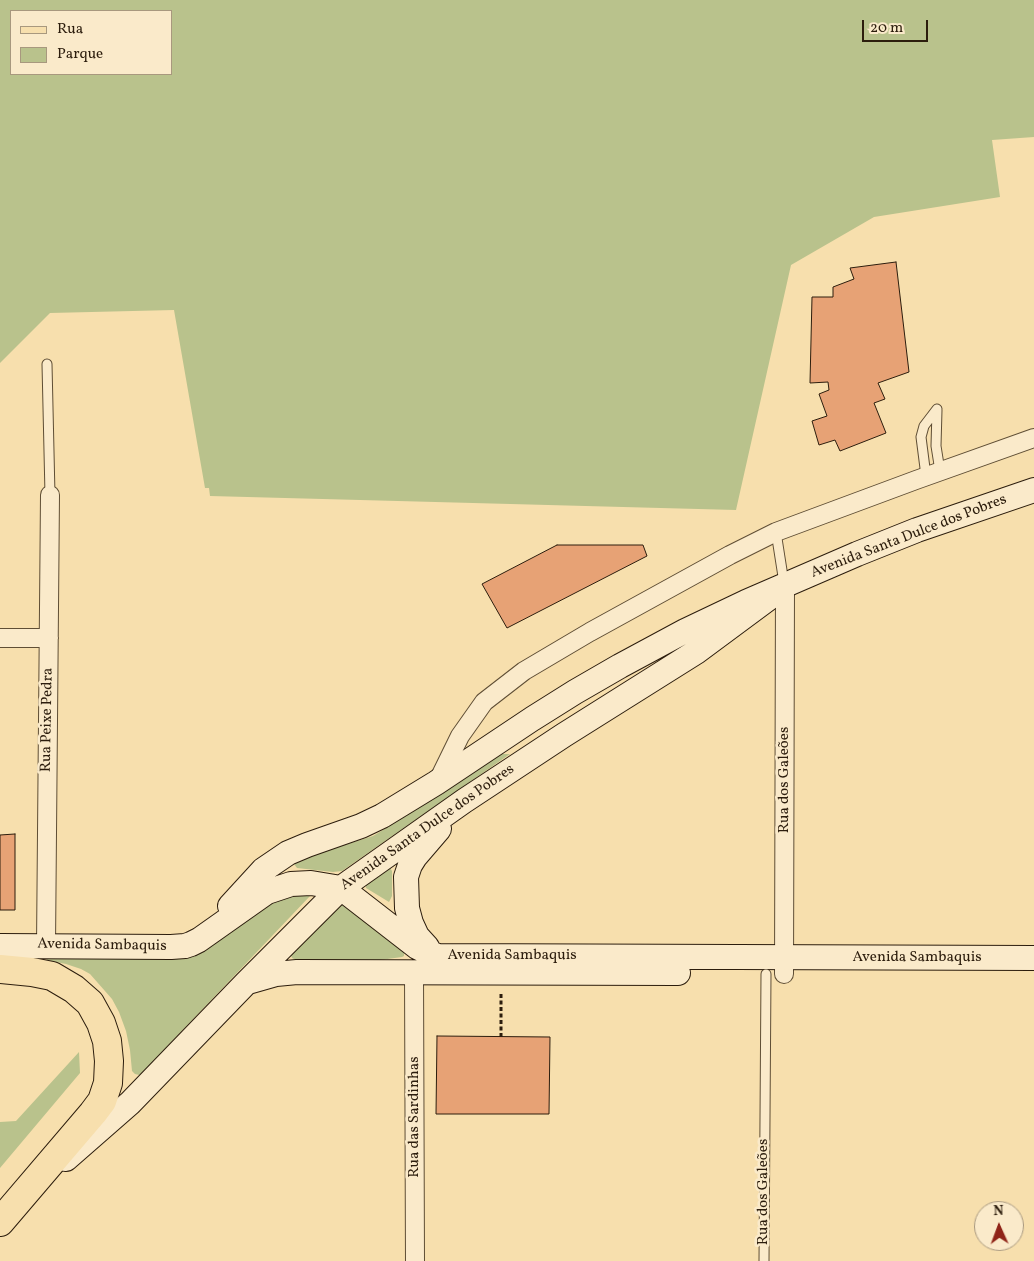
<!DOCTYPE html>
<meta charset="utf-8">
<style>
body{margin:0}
#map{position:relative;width:1034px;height:1261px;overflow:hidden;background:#f7dfad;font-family:Vollkorn,serif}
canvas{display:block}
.legend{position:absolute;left:10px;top:10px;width:162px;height:65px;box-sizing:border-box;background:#faeaca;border:1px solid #a8987e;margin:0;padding:6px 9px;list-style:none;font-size:15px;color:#2c1d0d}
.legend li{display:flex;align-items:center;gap:10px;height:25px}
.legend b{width:25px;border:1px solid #a8987e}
.north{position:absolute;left:974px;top:1201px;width:50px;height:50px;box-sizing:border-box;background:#faeaca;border:1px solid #a8987e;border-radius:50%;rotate:358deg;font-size:14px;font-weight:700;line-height:20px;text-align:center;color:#2c1d0d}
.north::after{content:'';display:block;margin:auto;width:18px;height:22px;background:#8f2418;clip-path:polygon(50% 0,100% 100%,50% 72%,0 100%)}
.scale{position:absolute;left:862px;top:20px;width:66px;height:22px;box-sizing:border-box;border:2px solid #2c1d0d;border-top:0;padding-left:6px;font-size:15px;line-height:18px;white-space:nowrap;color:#2c1d0d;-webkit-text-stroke:4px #faeaca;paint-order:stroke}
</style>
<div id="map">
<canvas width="1034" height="1261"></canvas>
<ul class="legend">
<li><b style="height:6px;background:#f7dfad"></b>Rua</li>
<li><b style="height:14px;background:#b9c28c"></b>Parque</li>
</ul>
<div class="north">N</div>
<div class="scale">20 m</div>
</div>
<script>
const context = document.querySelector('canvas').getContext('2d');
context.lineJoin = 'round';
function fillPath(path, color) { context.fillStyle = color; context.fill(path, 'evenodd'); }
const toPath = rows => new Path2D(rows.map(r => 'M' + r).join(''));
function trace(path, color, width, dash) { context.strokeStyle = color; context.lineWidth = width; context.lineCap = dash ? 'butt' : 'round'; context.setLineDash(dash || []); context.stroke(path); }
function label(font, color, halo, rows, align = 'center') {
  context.font = font + ' Vollkorn,serif'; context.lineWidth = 5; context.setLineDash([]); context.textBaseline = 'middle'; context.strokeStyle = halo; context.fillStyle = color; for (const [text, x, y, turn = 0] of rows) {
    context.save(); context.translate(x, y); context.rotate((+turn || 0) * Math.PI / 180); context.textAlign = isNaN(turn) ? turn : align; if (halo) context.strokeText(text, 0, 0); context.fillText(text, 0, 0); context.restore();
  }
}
const green = toPath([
 [0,0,1034,0,1034,137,992,140,1000,197,874,217,791,265,736,510,210,496,209,488,205,488,174,310,50,313,0,363],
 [171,11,171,74,11,74,11,11],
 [502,754,510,754,342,871,333,872,297,868,294,864,310,856,373,836,383,830],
 [390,868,392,871,392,896,389,902,366,888,366,885,367,883,388,869],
 [301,895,310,896,141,1074,139,1075,135,1074,132,1071,130,1050,126,1031,119,1012,112,999,90,974,81,969,66,964,47,960,45,957,95,955,184,958,196,954,279,898,287,896],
 [344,903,404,952,404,956,402,957,380,960,296,960,292,958,290,953,338,905],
 [79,1052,80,1073,0,1168,0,1122,16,1121]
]);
const building = toPath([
 [896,262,909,372,878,383,885,399,874,403,886,433,840,451,835,440,819,445,812,421,827,416,819,394,829,390,828,382,810,383,812,297,833,297,833,287,854,279,850,268,896,262],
 [557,545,643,545,647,556,507,628,482,584,557,545],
 [15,834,15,910,0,910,0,835,15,834],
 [437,1036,550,1037,549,1114,436,1114,437,1036]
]);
const path = toPath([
 [501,1037,501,993]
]);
const service = toPath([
 [47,364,50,495],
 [937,410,936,446,940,471],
 [926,476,921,437,924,426,937,409],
 [776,532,784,583],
 [764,1261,766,974]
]);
const minor = toPath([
 [0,638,49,638],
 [437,783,460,736,484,702,524,671,590,632,730,555,776,532,916,480,1034,438],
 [46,945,50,495],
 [414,972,415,1261],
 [784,974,785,586]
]);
const secondary = toPath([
 [230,906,263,870,288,853,307,845,361,826,382,816,436,783,532,719,575,692,620,666,685,631,746,602,857,554,917,530,1034,490],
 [0,946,171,947,185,946,191,944,199,940,267,892,291,884,311,883,341,888,417,947,427,952,438,956,1034,958],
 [427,947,417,936,411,923,407,908,406,877,410,865,415,857,439,829],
 [248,982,276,974,297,972,678,973],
 [66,1159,130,1103,246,983,341,888,464,801,564,735,696,652,785,586]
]);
const primary = toPath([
 [0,969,32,972,52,976,74,989,90,1003,101,1023,107,1041,109,1061,108,1083,102,1101,93,1113,0,1222]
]);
const streetNames = [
 ["Avenida Santa Dulce dos Pobres",909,537,-21],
 ["Rua Peixe Pedra",48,720,-89],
 ["Rua dos Galeões",785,780,-90],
 ["Avenida Santa Dulce dos Pobres",428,828,-35],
 ["Avenida Sambaquis",102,946,1],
 ["Avenida Sambaquis",512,956],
 ["Avenida Sambaquis",917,958],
 ["Rua das Sardinhas",415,1117,-90],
 ["Rua dos Galeões",764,1192,-90]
];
fillPath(green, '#b9c28c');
fillPath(building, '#e7a275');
trace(building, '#2c1d0d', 1);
trace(service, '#5f4e35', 11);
trace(minor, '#5f4e35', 20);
trace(secondary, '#2c1d0d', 26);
trace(primary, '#2c1d0d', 30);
trace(path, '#2c1d0d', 3, [4, 2.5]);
trace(service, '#faeaca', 9);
trace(minor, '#faeaca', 18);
trace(secondary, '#faeaca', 24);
trace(primary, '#f7dfad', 28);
label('15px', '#2c1d0d', '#faeaca', streetNames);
</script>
